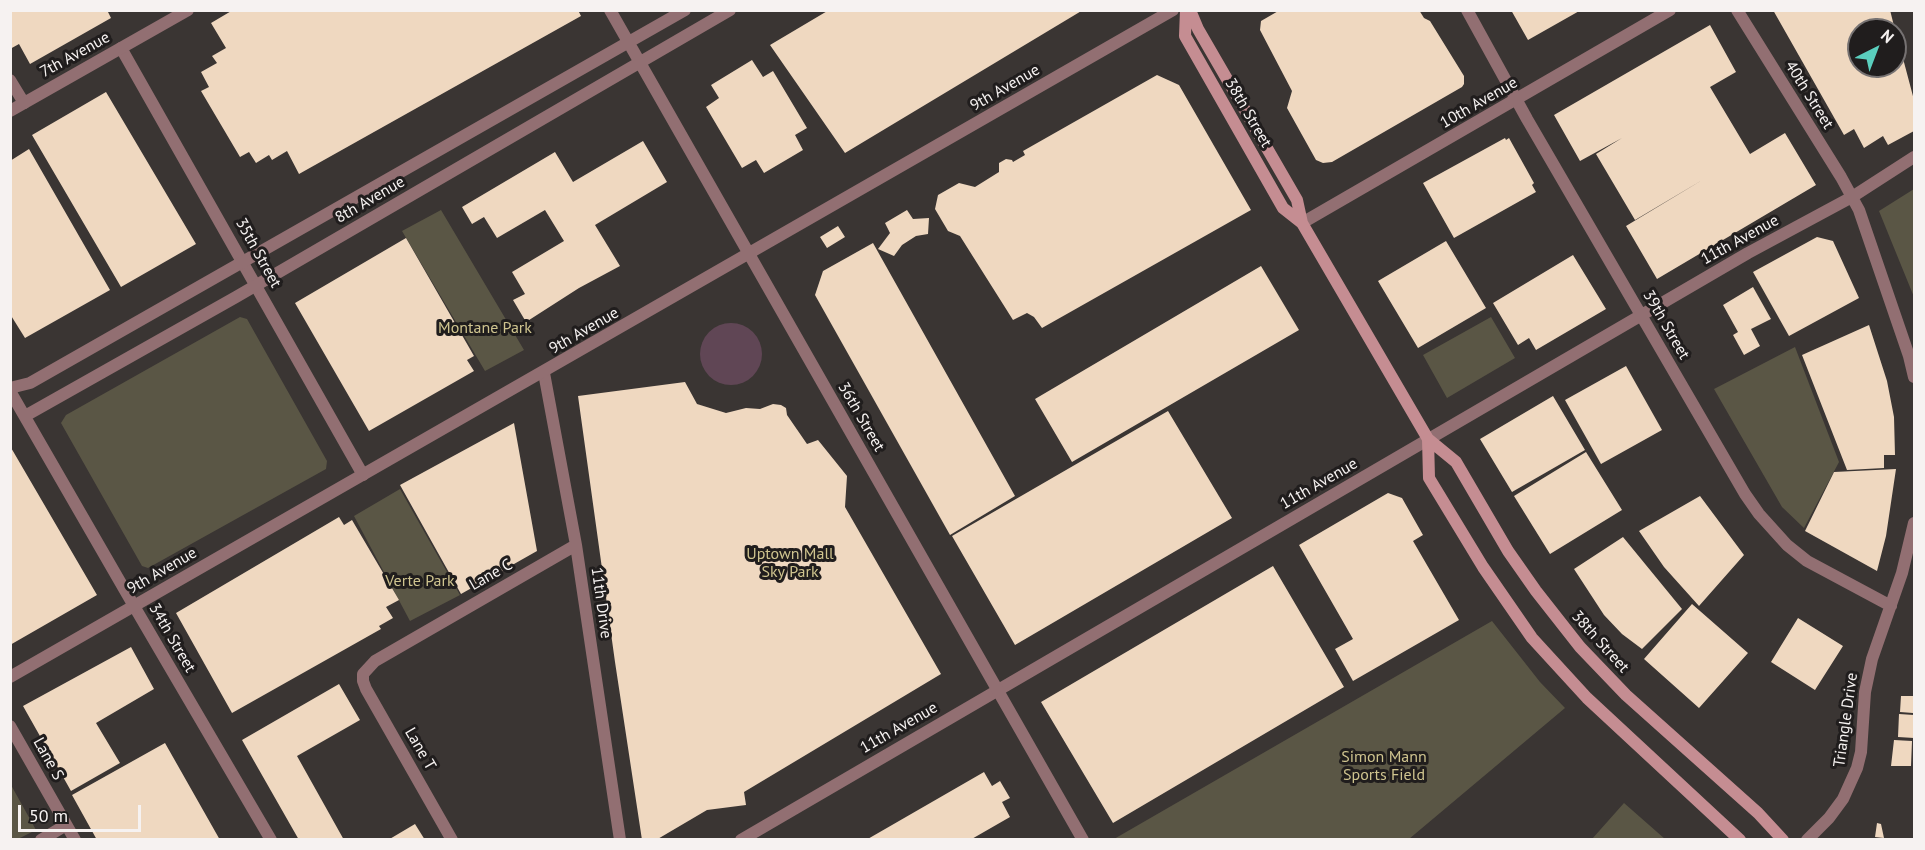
<!DOCTYPE html>
<style>
body{margin:0}
#map{position:relative;width:1925px;height:850px;overflow:hidden;background:#3a3533;font-family:"PT Sans",sans-serif}
canvas{display:block}
.frame{position:absolute;inset:0;border:12px solid #f6f2f1;pointer-events:none}
.north{position:absolute;left:1847px;top:18px;width:60px;height:60px;box-sizing:border-box;background:#201d1d;border:2px solid #767272;border-radius:50%;rotate:42deg;font-size:16px;font-weight:700;line-height:24px;text-align:center;color:#f6f2f1}
.north::after{content:'';display:block;margin:auto;width:21px;height:27px;background:#5acebd;clip-path:polygon(50% 0,100% 100%,50% 72%,0 100%)}
.scale{position:absolute;left:18px;top:805px;width:123px;height:27px;box-sizing:border-box;border:3px solid #f6f2f1;border-top:0;padding-left:8px;font-size:18px;line-height:21px;white-space:nowrap;color:#f6f2f1;-webkit-text-stroke:4px #201d1d;paint-order:stroke}
</style>
<div id="map">
<canvas width="1925" height="850"></canvas>
<div class="frame"></div>
<div class="north">N</div>
<div class="scale">50 m</div>
</div>
<script>
const context = document.querySelector('canvas').getContext('2d');
context.lineJoin = 'round';
function fillPath(path, color) { context.fillStyle = color; context.fill(path, 'evenodd'); }
const toPath = rows => new Path2D(rows.map(r => 'M' + r).join(''));
function trace(path, color, width, dash) { context.strokeStyle = color; context.lineWidth = width; context.lineCap = dash ? 'butt' : 'round'; context.setLineDash(dash || []); context.stroke(path); }
function label(font, color, halo, rows, align = 'center') {
  context.font = font + ' "PT Sans",sans-serif'; context.lineWidth = 6; context.setLineDash([]); context.textBaseline = 'middle'; context.strokeStyle = halo; context.fillStyle = color; for (const [text, x, y, turn = 0] of rows) {
    context.save(); context.translate(x, y); context.rotate((+turn || 0) * Math.PI / 180); context.textAlign = isNaN(turn) ? turn : align; if (halo) context.strokeText(text, 0, 0); context.fillText(text, 0, 0); context.restore();
  }
}
const green = toPath([
 [1914,189,1914,297,1879,211],
 [441,210,524,350,485,371,402,231],
 [240,317,247,319,327,461,326,469,148,568,142,566,61,423,66,415],
 [1491,317,1515,358,1447,398,1423,355],
 [1795,347,1839,462,1804,528,1782,507,1714,389],
 [400,489,460,595,410,621,354,516],
 [1492,621,1540,682,1565,708,1409,839,1114,839],
 [11,785,36,830,18,839,11,839],
 [1624,803,1665,839,1592,839]
]);
const water = toPath([
 '700 354a31 31 0 1 1 62 0a31 31 0 1 1-62 0Z'
]);
const building = toPath([
 [10,10,107,10,111,18,30,64,19,44,10,49],
 [233,10,578,10,581,16,299,174,287,151,272,160,269,155,256,163,249,152,240,157,201,91,209,87,201,72,217,63,212,56,226,48,211,23],
 [829,10,1083,10,845,153,770,45],
 [1280,10,1419,10,1424,18,1430,21,1464,76,1464,84,1462,87,1332,162,1323,163,1316,160,1287,108,1292,91,1260,30,1261,21],
 [1511,10,1581,10,1528,40],
 [1773,10,1890,10,1895,30,1859,30,1859,66,1895,66,1896,32,1914,100,1914,131,1888,145,1883,136,1864,148,1854,129,1844,135],
 [1710,25,1736,72,1710,87,1750,154,1785,133,1816,185,1657,279,1626,226,1704,179,1635,220,1596,154,1622,138,1580,161,1554,115],
 [752,60,763,77,773,71,807,128,795,135,803,150,764,173,756,160,742,168,706,107,719,98,711,85],
 [1157,75,1179,85,1251,210,1042,328,1034,317,1027,313,1013,320,960,236,948,231,935,209,938,195,959,183,975,187,999,172,999,163,1006,159,1012,160,1013,162,1025,155,1023,151],
 [106,92,196,244,121,287,32,135],
 [1505,138,1506,140,1509,138,1534,183,1532,185,1536,192,1454,238,1423,183],
 [643,141,667,182,595,225,620,266,579,288,526,322,513,300,525,294,512,272,564,241,545,210,497,238,484,217,472,224,462,207,555,152,573,182],
 [29,149,110,290,25,338,10,314,10,161],
 [907,210,913,219,929,218,928,234,916,236,902,245,894,256,878,249,890,233,885,223],
 [838,226,845,237,827,248,820,237],
 [1817,237,1833,241,1859,298,1789,336,1753,272],
 [406,238,474,356,467,360,474,371,369,431,295,303],
 [1446,241,1486,308,1418,348,1378,281],
 [873,243,1015,496,950,535,815,295,823,271],
 [1573,255,1606,309,1536,350,1529,338,1518,345,1493,303],
 [1261,266,1299,330,1072,462,1035,399],
 [1753,287,1771,319,1751,329,1760,346,1744,355,1733,335,1738,332,1723,305],
 [1869,325,1887,381,1894,417,1895,455,1884,455,1884,468,1847,470,1802,355],
 [1626,366,1662,430,1601,464,1565,400],
 [685,382,697,404,726,413,746,408,760,409,773,404,781,405,786,408,787,415,807,444,818,440,847,476,845,507,941,674,744,792,746,805,707,810,656,840,642,840,615,662,578,396],
 [1553,396,1585,450,1512,492,1480,439],
 [1168,411,1232,518,1015,645,952,536],
 [514,423,537,551,461,594,400,485],
 [10,446,97,595,10,645],
 [1586,452,1622,510,1550,554,1514,496],
 [1896,469,1886,536,1877,571,1805,531,1834,472],
 [1388,493,1402,498,1423,535,1413,541,1459,620,1353,681,1335,649,1353,639,1299,545],
 [1700,496,1744,555,1699,606,1664,567,1639,531],
 [339,517,344,525,352,520,399,600,386,607,393,618,379,626,381,629,232,713,176,613],
 [1623,537,1682,609,1642,649,1622,634,1604,615,1574,569],
 [1273,566,1344,687,1113,823,1041,702],
 [1692,604,1748,653,1699,708,1644,659],
 [1798,618,1843,646,1815,690,1771,662],
 [131,647,154,689,96,723,120,763,71,791,23,706],
 [339,684,360,720,297,756,344,840,299,840,242,740],
 [1901,696,1913,696,1913,713,1900,712],
 [1899,714,1914,715,1914,738,1898,737],
 [1894,740,1912,741,1911,766,1891,766],
 [165,743,220,840,97,840,72,795],
 [984,772,992,786,1000,781,1010,798,1002,802,1010,817,970,840,866,840],
 [1877,823,1881,824,1884,838,1875,837],
 [415,824,425,840,388,840]
]);
const minor = toPath([
 [1467,10,1527,119,1745,494,1759,514,1787,545,1807,561,1891,606],
 [1737,10,1841,177,1859,210,1909,356,1914,377],
 [121,48,363,475],
 [10,80,24,103],
 [1302,223,1670,10],
 [544,373,576,545,620,840],
 [134,606,271,840],
 [10,726,75,840],
 [41,840,66,825],
 [452,840,366,689,363,681,363,674,375,661,576,545],
 [741,840,1748,253,1852,197,1914,157],
 [1807,840,1829,818,1843,799,1857,768,1861,752,1865,692,1872,659,1902,573,1914,523]
]);
const tertiary = toPath([
 [610,10,1083,840],
 [10,111,188,10],
 [10,388,30,383,685,10],
 [10,391,134,606],
 [25,416,236,297,730,10],
 [10,677,1173,10]
]);
const secondary = toPath([
 [1186,10,1185,36,1283,208,1302,223],
 [1190,10,1198,29,1297,200,1302,223,1428,439,1456,462,1508,551,1536,591,1580,647,1626,695,1758,813,1783,840],
 [1428,439,1429,478,1483,567,1532,638,1587,698,1740,840]
]);
const streetNames = [
 ["7th Avenue",75,55,-29],
 ["9th Avenue",1005,88,-30],
 ["40th Street",1809,95,58],
 ["10th Avenue",1479,103,-30],
 ["38th Street",1248,113,60],
 ["8th Avenue",370,200,-30],
 ["11th Avenue",1740,240,-29],
 ["35th Street",258,253,61],
 ["39th Street",1666,325,60],
 ["9th Avenue",584,331,-30],
 ["36th Street",861,417,60],
 ["11th Avenue",1319,484,-30],
 ["9th Avenue",162,571,-30],
 ["Lane C",491,575,-30],
 ["11th Drive",601,603,82],
 ["34th Street",172,638,60],
 ["38th Street",1600,642,48],
 ["Triangle Drive",1846,720,-82],
 ["11th Avenue",899,728,-30],
 ["Lane T",420,749,60],
 ["Lane S",48,759,61]
];
const parkNames = [
 ["Montane Park",485,328],
 ["Uptown Mall",790,554],
 ["Sky Park",790,572],
 ["Verte Park",420,581],
 ["Simon Mann",1384,757],
 ["Sports Field",1384,775]
];
fillPath(green, '#5a5645');
fillPath(water, '#604655');
fillPath(building, '#efd8c0');
trace(minor, '#926f72', 12);
trace(tertiary, '#926f72', 12);
trace(secondary, '#c58d92', 12);
label('16px', '#f6f2f1', '#201d1d', streetNames);
label('16px', '#cfc48f', '#201d1d', parkNames);
</script>
